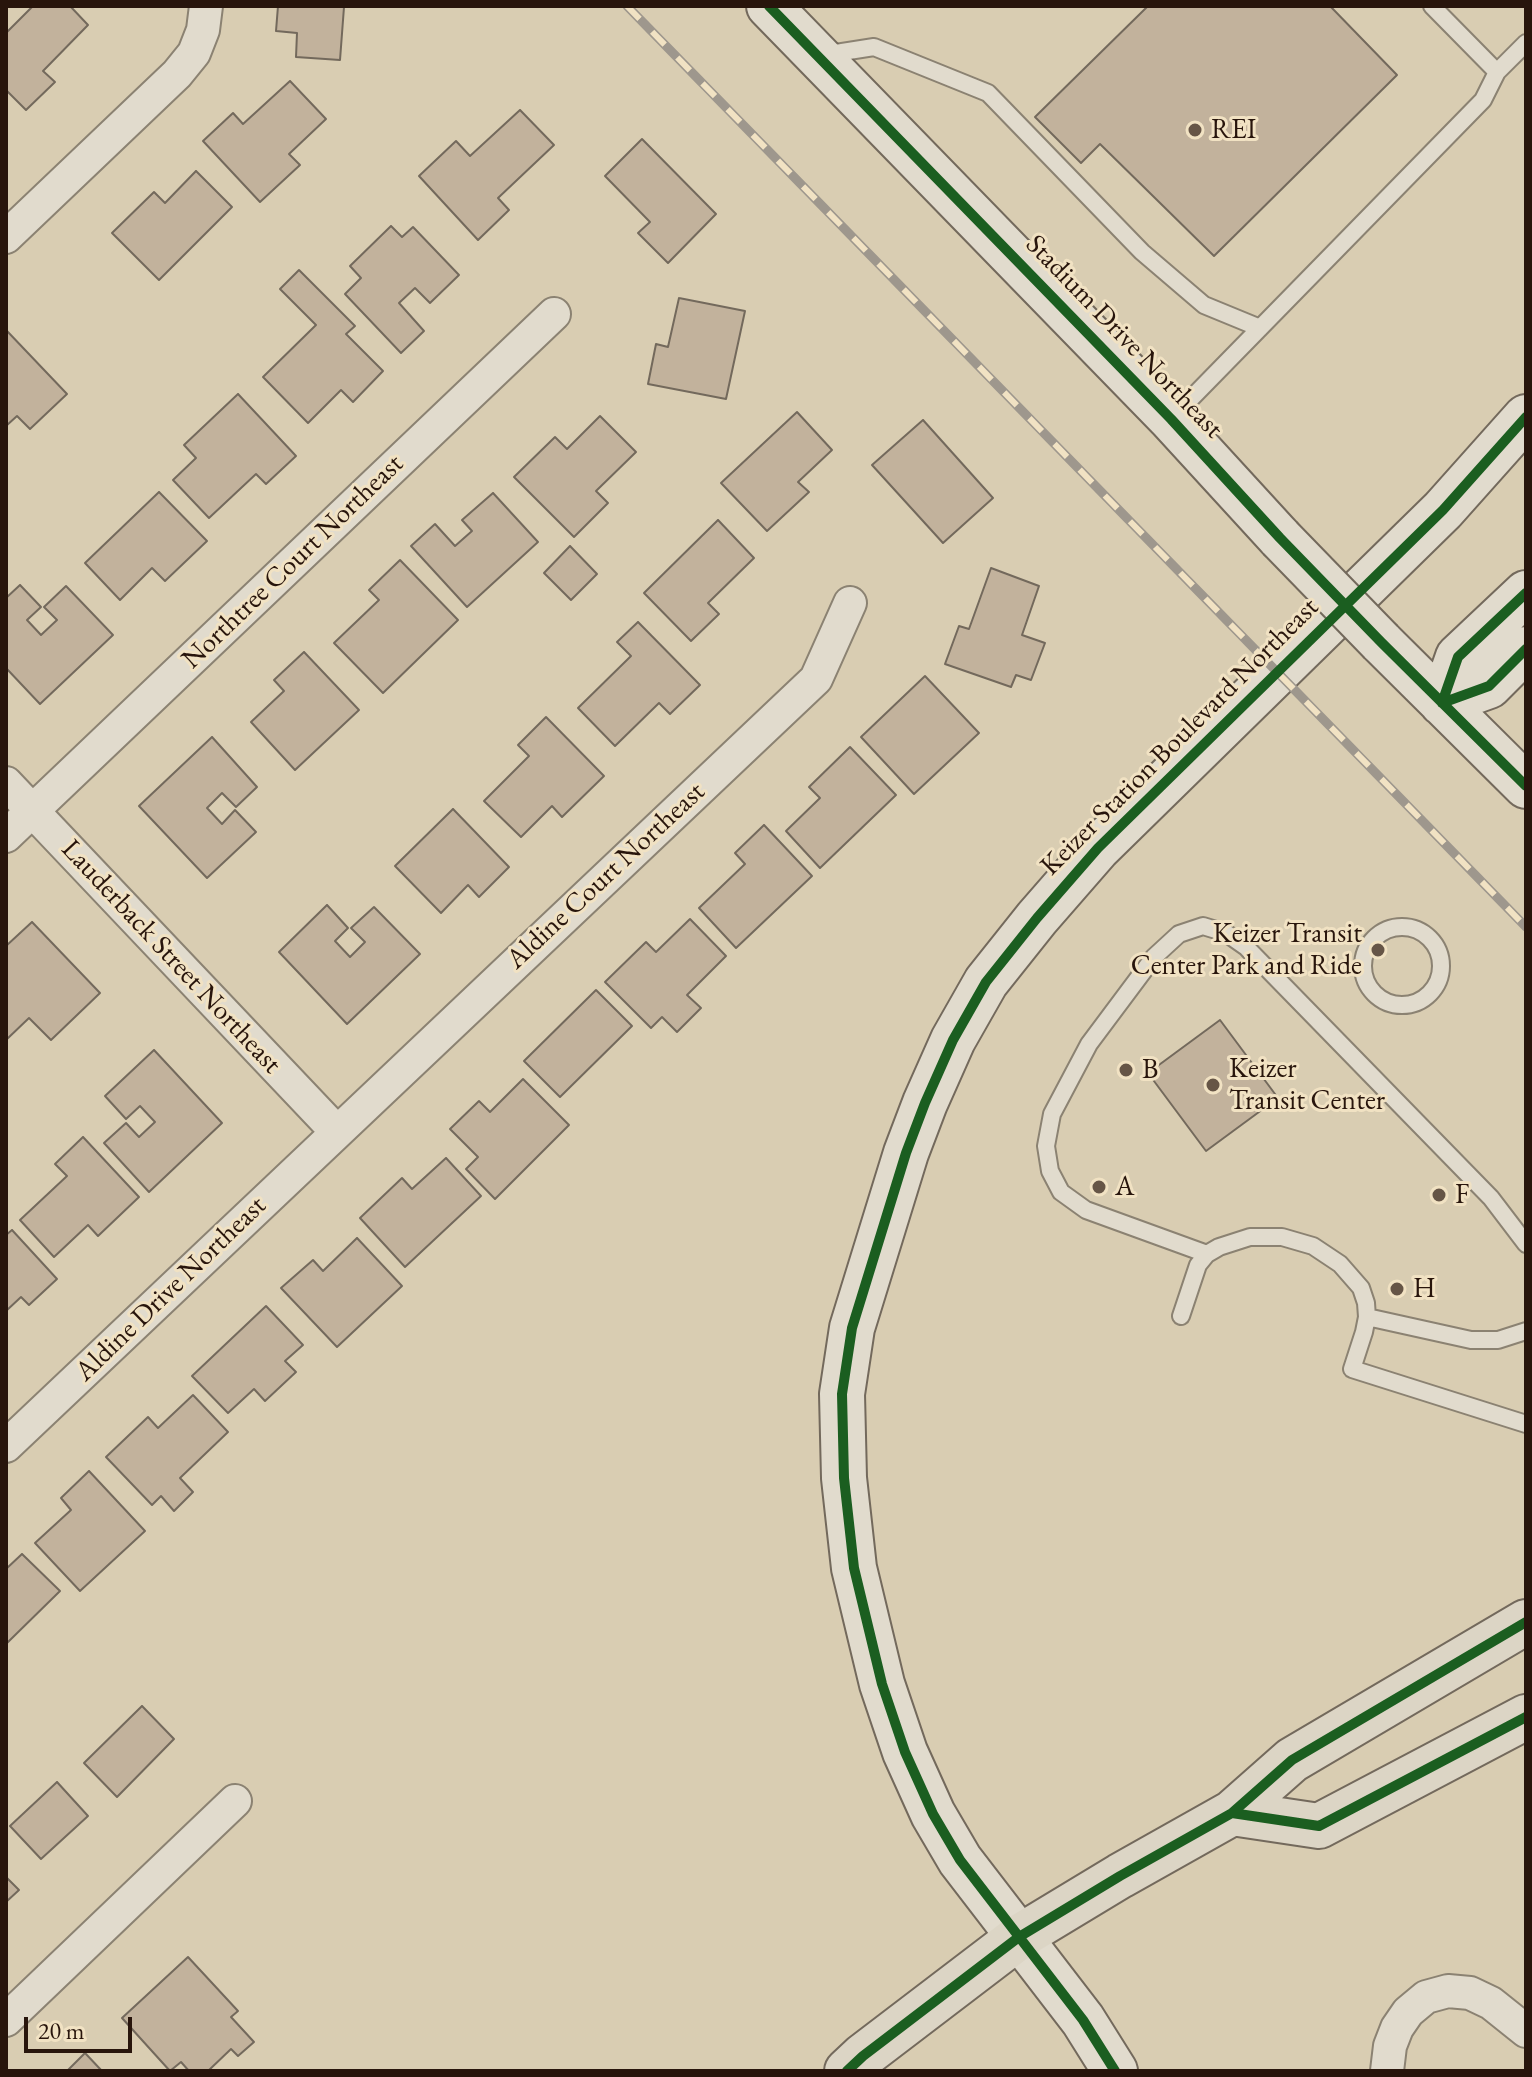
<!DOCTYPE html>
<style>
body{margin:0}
#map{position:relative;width:1532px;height:2077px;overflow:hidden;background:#d9cdb2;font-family:"EB Garamond",serif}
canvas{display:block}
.frame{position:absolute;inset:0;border:8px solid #28150c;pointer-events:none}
.scale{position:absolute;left:24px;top:2017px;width:108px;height:36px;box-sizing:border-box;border:4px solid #28150c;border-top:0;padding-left:10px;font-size:24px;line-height:28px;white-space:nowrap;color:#28150c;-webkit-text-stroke:6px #f1e2c3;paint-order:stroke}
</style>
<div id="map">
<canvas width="1532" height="2077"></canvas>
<div class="frame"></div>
<div class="scale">20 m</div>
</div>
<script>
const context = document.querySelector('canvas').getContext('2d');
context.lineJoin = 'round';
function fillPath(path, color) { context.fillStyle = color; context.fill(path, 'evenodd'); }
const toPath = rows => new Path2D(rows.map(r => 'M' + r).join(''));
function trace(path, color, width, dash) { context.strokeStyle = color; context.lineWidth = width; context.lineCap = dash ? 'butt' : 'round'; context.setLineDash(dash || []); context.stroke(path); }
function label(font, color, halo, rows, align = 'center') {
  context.font = font + ' "EB Garamond",serif'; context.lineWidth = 6; context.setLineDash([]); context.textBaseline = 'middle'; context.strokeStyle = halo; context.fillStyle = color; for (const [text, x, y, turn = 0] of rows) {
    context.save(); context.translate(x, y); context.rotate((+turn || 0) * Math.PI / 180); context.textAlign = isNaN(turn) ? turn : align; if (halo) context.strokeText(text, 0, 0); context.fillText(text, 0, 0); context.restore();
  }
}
const building = toPath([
 [33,6,70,6,88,25,43,71,55,82,26,110,6,90,6,33,33,6],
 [278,6,365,6,344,7,340,60,296,57,297,33,276,31,278,6],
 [1148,6,1330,6,1397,75,1214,256,1100,144,1081,163,1035,117,1148,6],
 [290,81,326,119,289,154,300,165,260,202,203,141,233,113,243,124,290,81],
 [520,110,554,145,498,198,509,210,478,240,419,176,456,141,470,156,520,110],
 [642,139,716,214,668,263,638,233,650,222,605,176,642,139],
 [196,171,232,207,159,280,112,233,154,192,165,203,196,171],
 [391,226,402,237,413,227,459,275,430,303,415,288,399,303,424,331,401,353,345,294,361,278,350,266,391,226],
 [299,270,355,326,346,334,383,371,353,402,341,390,308,423,263,377,316,325,280,289,299,270],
 [679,298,745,311,726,399,648,384,656,344,668,347,679,298],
 [7,331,67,394,30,429,17,416,6,426,7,331],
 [238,394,296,456,266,484,256,474,209,518,173,480,196,458,184,445,238,394],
 [797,412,832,450,798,482,809,492,767,531,721,483,797,412],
 [600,416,636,452,596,491,608,503,574,537,514,477,555,437,567,449,600,416],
 [923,420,993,498,943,543,872,465,923,420],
 [159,492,207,541,165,581,152,568,120,600,85,563,159,492],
 [493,493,538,542,467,607,411,546,435,524,455,546,472,531,462,520,493,493],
 [718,520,754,558,708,603,719,614,691,641,644,593,718,520],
 [570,546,597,574,571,600,544,573,570,546],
 [400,560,458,620,383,693,334,643,379,600,369,590,400,560],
 [991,568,1039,586,1022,635,1045,643,1031,680,1016,675,1011,687,945,664,959,626,969,629,991,568],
 [20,585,41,607,27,620,41,635,57,620,44,607,66,586,113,635,40,704,6,668,6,598,20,585],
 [638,622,700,685,670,714,659,703,615,746,578,708,631,656,617,642,638,622],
 [304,652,359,710,295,770,251,722,284,691,274,680,304,652],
 [925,676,979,733,914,794,861,737,925,676],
 [546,717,604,776,562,817,552,806,521,837,484,801,529,756,518,745,546,717],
 [212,737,257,787,236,807,222,793,207,808,222,824,235,810,256,832,207,878,139,806,212,737],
 [850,747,896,795,820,868,786,831,820,798,809,787,850,747],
 [453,809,509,867,479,897,468,885,441,913,395,866,453,809],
 [764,825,812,876,736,948,699,908,745,864,735,853,764,825],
 [327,905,348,928,335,941,350,957,365,942,351,928,374,907,420,954,347,1024,279,952,327,905],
 [690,919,726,956,687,995,701,1008,677,1032,662,1017,651,1028,605,982,646,942,656,952,690,919],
 [32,922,100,993,51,1040,29,1018,6,1040,6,946,32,922],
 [596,990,632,1026,560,1097,524,1061,596,990],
 [1220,1020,1278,1098,1206,1151,1148,1073,1220,1020],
 [154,1050,222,1123,149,1192,104,1143,126,1123,139,1137,155,1122,140,1106,126,1119,105,1096,154,1050],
 [523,1079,569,1125,495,1199,466,1169,478,1157,450,1129,479,1101,490,1112,523,1079],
 [83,1137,139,1197,98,1236,88,1225,54,1257,20,1220,67,1176,55,1164,83,1137],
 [446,1158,481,1196,405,1267,360,1218,402,1178,412,1189,446,1158],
 [12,1230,57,1279,29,1305,21,1297,6,1311,6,1235,12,1230],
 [357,1238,402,1286,337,1347,281,1288,313,1260,323,1271,357,1238],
 [266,1306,303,1345,285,1361,296,1372,265,1401,254,1389,228,1413,192,1376,266,1306],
 [193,1395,228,1432,180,1478,193,1492,174,1511,161,1496,152,1505,106,1457,148,1417,158,1428,193,1395],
 [89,1471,145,1531,80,1591,35,1543,71,1510,61,1498,89,1471],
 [22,1554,60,1591,6,1644,6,1569,22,1554],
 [142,1706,174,1739,117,1797,84,1763,142,1706],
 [57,1782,88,1816,41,1859,10,1826,57,1782],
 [6,1877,19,1890,6,1902,6,1877],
 [188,1957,238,2011,231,2017,254,2042,238,2056,231,2049,208,2071,189,2071,181,2062,170,2071,122,2018,188,1957],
 [85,2053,102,2071,67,2071,85,2053]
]);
const lane = toPath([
 [1432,6,1497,72],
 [823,55,874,47,988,93,1142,252,1204,305,1260,328],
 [1172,418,1483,100,1497,72,1526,43],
 '1363 966a39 39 0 1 1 78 0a39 39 0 1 1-78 0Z',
 [1207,1254,1086,1210,1061,1192,1050,1171,1046,1146,1052,1114,1089,1044,1154,957,1179,934,1203,926,1226,933,1246,947,1491,1198,1526,1244],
 [1181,1316,1198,1265,1207,1254,1219,1247,1250,1237,1282,1237,1313,1246,1340,1264,1361,1288,1366,1303,1367,1317,1364,1332,1352,1369,1526,1424],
 [1367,1317,1471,1340,1498,1340,1526,1331]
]);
const street = toPath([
 [6,237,177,74,194,53,203,30,206,6],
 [6,783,336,1131],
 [6,836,554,314],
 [6,1446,816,679,850,603],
 [6,2020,235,1801],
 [1387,2071,1390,2046,1397,2028,1408,2012,1426,1997,1448,1991,1470,1993,1491,2003,1526,2031]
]);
const secondary = toPath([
 [769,6,1171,419,1280,538],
 [1381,642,1526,786],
 [1442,703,1458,657,1526,593],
 [1442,703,1489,686,1526,649],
 [1115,2071,1083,2020,960,1860,933,1814,905,1752,882,1684,854,1568,844,1478,842,1394,852,1328,906,1153,925,1103,953,1040,986,982,1037,918,1098,848,1443,510,1526,417]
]);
const primary = toPath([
 [1232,1813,1319,1826,1526,1717],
 [847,2071,863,2056,1019,1937,1120,1876,1232,1813,1292,1760,1526,1622]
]);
const rail = toPath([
 [627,6,1526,927]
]);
const secondaryBridge = toPath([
 [1280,538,1381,642]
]);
const cycleway = toPath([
 [769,6,1171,419,1280,538,1381,642,1526,786],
 [1442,703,1458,657,1526,593],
 [1442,703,1489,686,1526,649],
 [1232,1813,1319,1826,1526,1717],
 [847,2071,863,2056,1019,1937,1120,1876,1232,1813,1292,1760,1526,1622],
 [1115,2071,1083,2020,960,1860,933,1814,905,1752,882,1684,854,1568,844,1478,842,1394,852,1328,906,1153,925,1103,953,1040,986,982,1037,918,1098,848,1443,510,1526,417]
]);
const markers = [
 [1195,130,8,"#665546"],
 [1378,950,8,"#665546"],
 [1126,1070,8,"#665546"],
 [1213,1085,8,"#665546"],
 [1099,1187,8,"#665546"],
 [1439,1195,8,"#665546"],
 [1397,1289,8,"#665546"]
];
const poiNames = [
 ["REI",1211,130],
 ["Keizer Transit",1362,934,"right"],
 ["Center Park and Ride",1362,966,"right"],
 ["Keizer",1229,1069],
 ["Transit Center",1229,1101],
 ["B",1142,1070],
 ["A",1115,1187],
 ["F",1455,1195],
 ["H",1413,1289]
];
const streetNames = [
 ["Stadium Drive Northeast",1124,337,46],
 ["Northtree Court Northeast",293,562,-44],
 ["Keizer Station Boulevard Northeast",1180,737,-45],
 ["Aldine Court Northeast",606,876,-43],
 ["Lauderback Street Northeast",171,957,47],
 ["Aldine Drive Northeast",171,1289,-44]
];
fillPath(building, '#c2b29c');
trace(building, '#73695c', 2);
trace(lane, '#8b8272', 20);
trace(street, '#8b8272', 36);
trace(secondary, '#73695c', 48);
trace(primary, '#73695c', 48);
trace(lane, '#e1dbcd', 16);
trace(street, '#e1dbcd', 32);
trace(secondary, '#e1dbcd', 44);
trace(primary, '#dcd5c5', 44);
trace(rail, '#9e978d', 9);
trace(rail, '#f1e2c3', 6, [18]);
trace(secondaryBridge, '#73695c', 48, []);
trace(secondaryBridge, '#e1dbcd', 44);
trace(cycleway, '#1b5e20', 10);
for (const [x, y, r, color] of markers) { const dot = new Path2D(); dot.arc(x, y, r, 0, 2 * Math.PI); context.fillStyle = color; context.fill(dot); trace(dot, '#f1e2c3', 3); }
label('28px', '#28150c', '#f1e2c3', poiNames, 'left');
label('28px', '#28150c', '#f1e2c3', streetNames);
</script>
